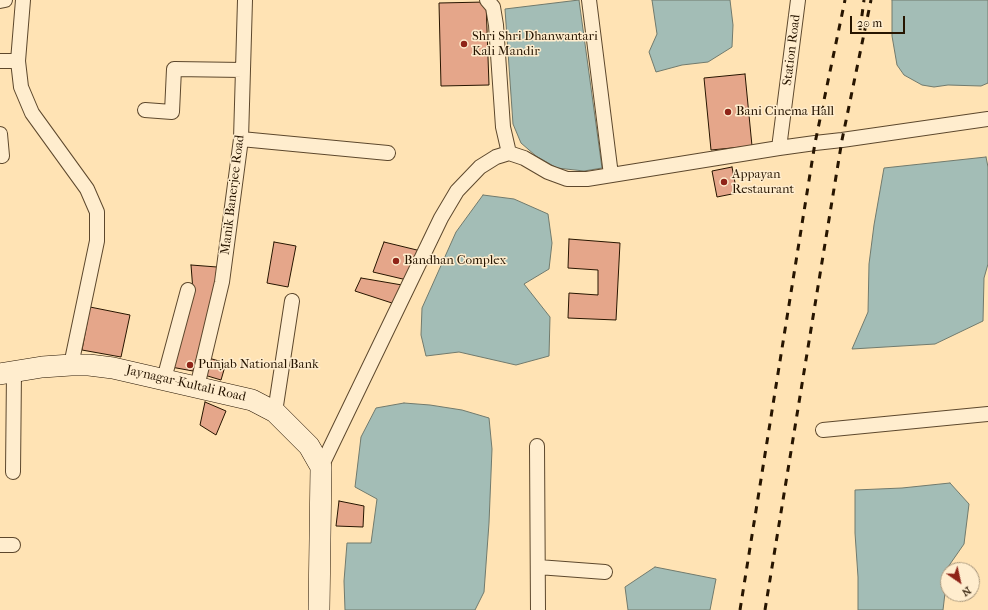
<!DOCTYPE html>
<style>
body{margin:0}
#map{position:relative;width:988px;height:610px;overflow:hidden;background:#ffe3b4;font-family:"IM FELL French Canon",serif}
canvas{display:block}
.north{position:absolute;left:940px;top:562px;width:40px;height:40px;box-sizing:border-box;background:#ffedce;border:1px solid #a9977c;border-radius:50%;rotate:146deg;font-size:11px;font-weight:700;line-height:16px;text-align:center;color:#271500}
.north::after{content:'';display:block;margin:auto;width:14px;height:18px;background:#8f2418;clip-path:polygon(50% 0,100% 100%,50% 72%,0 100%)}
.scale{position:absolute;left:850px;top:16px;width:55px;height:18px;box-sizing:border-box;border:2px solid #271500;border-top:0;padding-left:5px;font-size:12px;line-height:14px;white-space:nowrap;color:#271500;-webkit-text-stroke:3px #ffedce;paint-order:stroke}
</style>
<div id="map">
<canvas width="988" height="610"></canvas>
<div class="north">N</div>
<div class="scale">20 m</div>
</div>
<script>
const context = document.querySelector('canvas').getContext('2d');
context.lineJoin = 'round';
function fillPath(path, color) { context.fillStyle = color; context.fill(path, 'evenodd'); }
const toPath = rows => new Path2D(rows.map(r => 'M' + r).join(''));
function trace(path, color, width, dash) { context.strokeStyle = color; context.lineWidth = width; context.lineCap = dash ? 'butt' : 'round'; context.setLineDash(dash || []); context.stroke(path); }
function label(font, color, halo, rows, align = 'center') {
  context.font = font + ' "IM FELL French Canon",serif'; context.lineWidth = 3; context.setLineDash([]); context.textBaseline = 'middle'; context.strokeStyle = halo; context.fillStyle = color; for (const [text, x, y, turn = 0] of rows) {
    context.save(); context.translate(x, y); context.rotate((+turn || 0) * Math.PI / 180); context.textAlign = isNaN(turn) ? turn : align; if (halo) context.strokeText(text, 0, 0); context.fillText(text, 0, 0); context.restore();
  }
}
const water = toPath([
 [579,0,602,168,584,171,557,168,536,156,521,143,513,124,505,9,579,0],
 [652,0,730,0,733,25,732,47,708,62,682,65,656,72,649,52,657,34,652,0],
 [892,0,988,0,988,83,981,86,948,85,934,87,922,85,904,75,897,65,892,36,892,0],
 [986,157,988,167,988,264,984,278,983,321,935,344,852,349,868,312,869,264,874,225,884,168,986,157],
 [483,195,514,199,548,214,552,243,549,269,524,284,550,317,549,356,516,365,459,352,426,356,421,335,422,308,456,232,483,195],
 [404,403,430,405,462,410,489,418,492,449,489,523,484,592,475,610,345,610,344,581,347,543,371,543,377,499,355,487,361,437,376,408,404,403],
 [950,483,969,504,964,544,948,567,943,610,858,610,858,577,855,533,855,490,902,488,950,483],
 [655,567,716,579,710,610,628,610,625,587,655,567]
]);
const building = toPath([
 [486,2,489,85,441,86,439,3,486,2],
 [745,74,752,146,711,150,704,78,745,74],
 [732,167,737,193,717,197,712,171,732,167],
 [569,239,620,243,616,320,568,318,569,293,598,295,598,270,568,268,569,239],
 [274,242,296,246,288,287,267,283,274,242],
 [384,242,421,251,407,280,373,272,384,242],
 [191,265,217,267,215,284,202,339,193,371,171,367,193,291,191,265],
 [361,278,402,285,395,304,355,291,361,278],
 [90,307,130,315,121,357,82,350,90,307],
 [205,357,226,363,221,380,201,374,205,357],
 [205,402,226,411,216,435,200,425,205,402],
 [339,501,364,506,363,527,336,526,339,501]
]);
const minor = toPath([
 [23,0,18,61,21,87,32,113,87,189,97,212,97,241,71,365],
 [487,0,493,7,496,25,503,127,509,153],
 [589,0,611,175],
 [0,1,5,0],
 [0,61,18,61],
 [145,110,172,112,174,69,243,70],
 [0,134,2,156],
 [241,139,388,153],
 [779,148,798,0],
 [164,379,188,290],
 [197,387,222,282,241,139,245,0],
 [275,412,292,301],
 [823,430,988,414],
 [537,446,538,610],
 [321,467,441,218,457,191,480,167,496,157,509,153,524,158,548,172,567,179,587,179,779,148,815,143,842,140,988,119],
 [13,472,14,372],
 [0,545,13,545],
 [538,567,605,572]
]);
const secondary = toPath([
 [0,374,42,367,71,365,89,365,113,368,252,400,275,412,309,446,321,467,319,610]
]);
const rail = toPath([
 [860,30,864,0],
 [740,610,815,143,845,0],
 [765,610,842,140,871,0]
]);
const markers = [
 [464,44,4,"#8f2418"],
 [728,112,4,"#8f2418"],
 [724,182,4,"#8f2418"],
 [396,261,4,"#8f2418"],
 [190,365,4,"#8f2418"]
];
const poiNames = [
 ["Shri Shri Dhanwantari",472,37],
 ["Kali Mandir",472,52],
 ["Bani Cinema Hall",736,112],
 ["Appayan",732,175],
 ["Restaurant",732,190],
 ["Bandhan Complex",404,261],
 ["Punjab National Bank",198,365]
];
const streetNames = [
 ["Station Road",792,50,-83],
 ["Manik Banerjee Road",233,195,-83],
 ["Jaynagar-Kultali Road",186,384,13]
];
fillPath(water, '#a3bdb6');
trace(water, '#717a6d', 1);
fillPath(building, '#e5a68a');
trace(building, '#271500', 1);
trace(minor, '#5d482d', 16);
trace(secondary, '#271500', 22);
trace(minor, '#ffedce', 14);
trace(secondary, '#ffedce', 21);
trace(rail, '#271500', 3, [7, 7]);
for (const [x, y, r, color] of markers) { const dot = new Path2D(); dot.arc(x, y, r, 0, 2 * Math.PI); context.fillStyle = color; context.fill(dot); trace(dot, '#ffedce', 1.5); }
label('13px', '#271500', '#ffedce', poiNames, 'left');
label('13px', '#271500', '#ffedce', streetNames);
</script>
